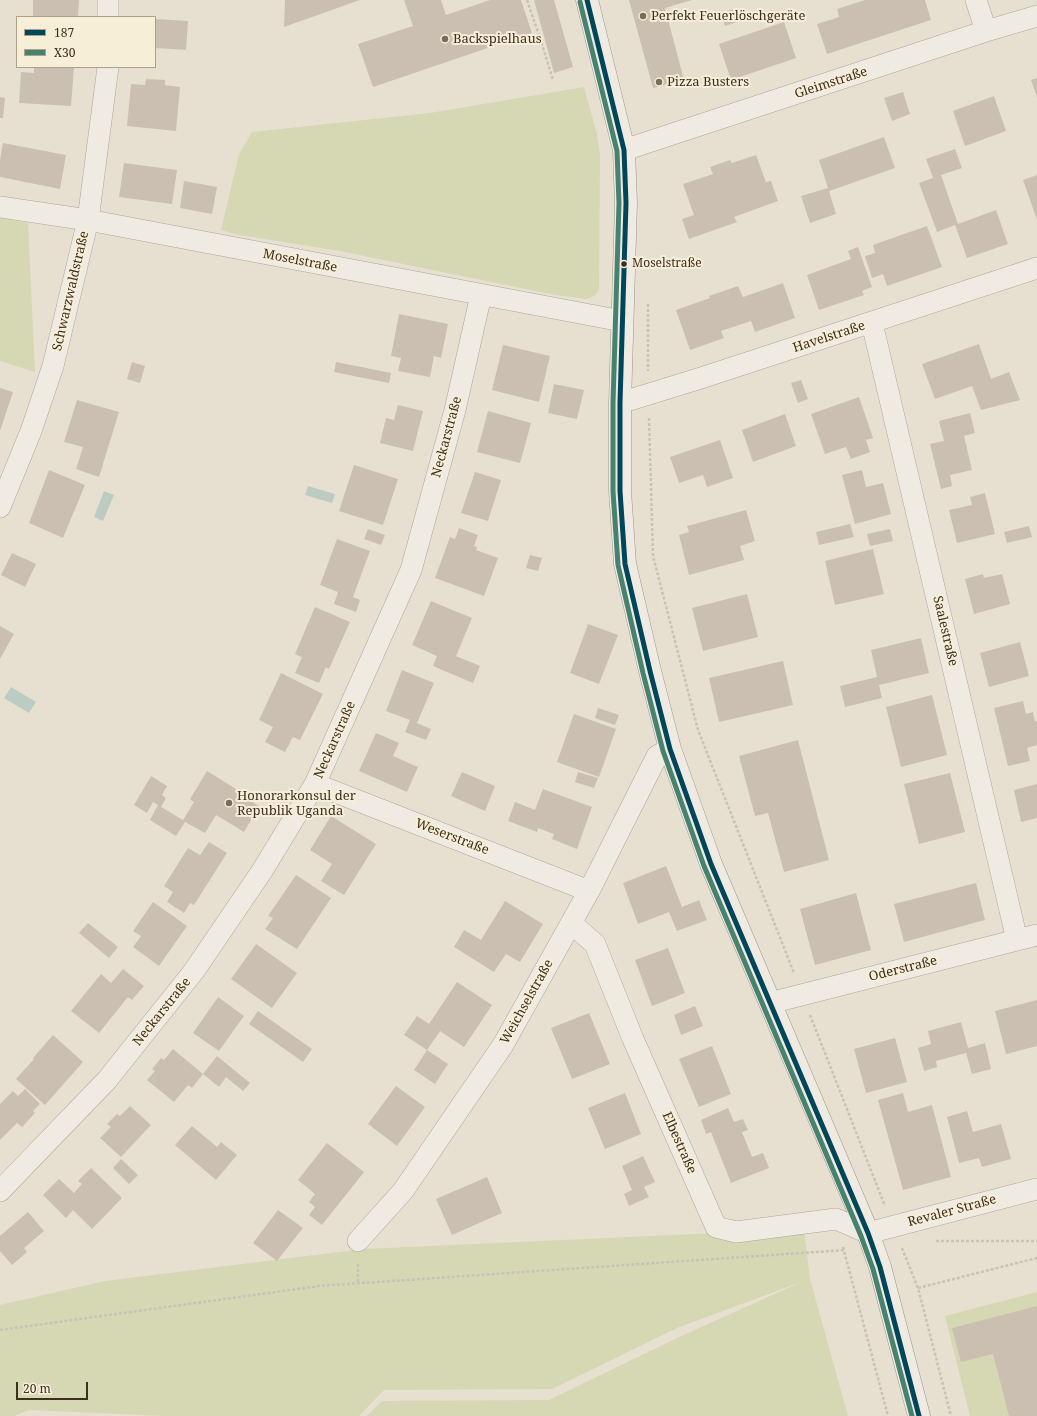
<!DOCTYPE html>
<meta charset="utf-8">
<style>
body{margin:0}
#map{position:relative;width:1037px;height:1416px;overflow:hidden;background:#e7e0d1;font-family:"Noto Serif",serif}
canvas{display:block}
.legend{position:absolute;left:16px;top:16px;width:140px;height:52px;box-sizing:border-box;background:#f7eed8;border:1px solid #ada18e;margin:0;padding:5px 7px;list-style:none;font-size:12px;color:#3d2e20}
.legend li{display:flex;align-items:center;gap:8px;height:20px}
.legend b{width:20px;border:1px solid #ada18e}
.scale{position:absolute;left:16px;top:1382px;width:72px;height:18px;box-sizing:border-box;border:2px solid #3d2e20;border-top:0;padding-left:5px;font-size:12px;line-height:14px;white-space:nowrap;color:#3d2e20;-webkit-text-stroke:3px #f7eed8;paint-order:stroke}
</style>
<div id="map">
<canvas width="1037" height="1416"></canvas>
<ul class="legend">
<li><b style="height:5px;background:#00465a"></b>187</li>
<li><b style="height:5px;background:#46826e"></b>X30</li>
</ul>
<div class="scale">20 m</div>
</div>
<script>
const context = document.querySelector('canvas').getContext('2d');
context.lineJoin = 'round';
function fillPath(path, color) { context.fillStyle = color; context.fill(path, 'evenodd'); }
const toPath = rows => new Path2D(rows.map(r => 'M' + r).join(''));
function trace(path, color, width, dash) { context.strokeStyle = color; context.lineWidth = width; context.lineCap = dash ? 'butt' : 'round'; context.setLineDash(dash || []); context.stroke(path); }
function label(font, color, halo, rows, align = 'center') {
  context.font = font + ' "Noto Serif",serif'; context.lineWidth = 4; context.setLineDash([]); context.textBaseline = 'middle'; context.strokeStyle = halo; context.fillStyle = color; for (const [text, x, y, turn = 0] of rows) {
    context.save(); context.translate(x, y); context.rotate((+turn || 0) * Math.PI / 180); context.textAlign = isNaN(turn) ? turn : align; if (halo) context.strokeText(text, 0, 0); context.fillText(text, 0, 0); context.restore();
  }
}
const green = toPath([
 [584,87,597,134,600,155,599,290,594,296,587,299,555,295,340,251,239,235,221,230,239,154,252,132,430,113],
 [0,218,28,223,35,372,0,361],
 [804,1229,810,1279,848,1416,367,1416,382,1401,549,1400,675,1339,801,1282,677,1328,552,1389,384,1390,359,1416,165,1416,29,1410,14,1416,0,1416,0,1305,105,1281,363,1249],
 [1037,1292,1037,1416,970,1416,945,1316]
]);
const water = toPath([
 [308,486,335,494,332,503,305,495],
 [104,491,114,495,103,521,94,517],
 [11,687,36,702,29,713,4,698]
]);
const building = toPath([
 [33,0,79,0,78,17,33,17],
 [285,0,360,0,284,27],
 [404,0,441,0,446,15,490,0,521,0,532,33,373,87,358,44,413,26],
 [534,0,554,0,573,67,554,73],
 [629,0,692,0,665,8,684,80,653,88],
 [865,0,925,0,931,20,827,54,817,24,839,17,837,9],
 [737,8,740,21,725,26,721,13],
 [155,19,188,21,186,50,155,48],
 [784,22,796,58,731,80,719,44],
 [34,67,74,67,71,106,19,103,21,72,34,73],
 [1037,78,1037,97,1031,80],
 [146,79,165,80,165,85,180,87,176,131,127,126,131,84,145,85],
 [903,92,910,114,892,121,884,98],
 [994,96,1006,131,965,146,953,111],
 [0,97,5,98,3,118,0,118],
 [884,137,895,168,829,191,836,214,810,223,801,196,828,188,819,160],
 [3,143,66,155,60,189,0,177,0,160],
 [955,149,962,168,941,175,958,224,996,210,1008,244,967,258,955,225,937,232,919,183,933,178,926,159],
 [756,155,766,182,771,181,778,201,734,217,737,222,689,239,682,219,694,215,683,184,713,174,710,167,730,160,732,163],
 [124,163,177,170,172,204,119,197],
 [1037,175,1037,220,1023,180],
 [184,181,217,187,212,214,180,208],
 [927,226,942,267,887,286,883,274,872,278,865,256,875,253,873,245],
 [858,247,872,287,862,291,864,295,819,310,807,275,851,259,848,251],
 [783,283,795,318,755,332,751,321,721,331,724,338,690,350,676,310,710,298,709,296,738,286,743,297],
 [399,314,448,324,441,358,434,356,430,377,398,371,401,358,391,356],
 [979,344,991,379,1009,372,1020,400,981,410,972,386,935,399,922,364],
 [503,345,550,356,539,402,492,390],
 [132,362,145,366,140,383,127,379],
 [336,362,391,373,389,383,334,372],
 [801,380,808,399,798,403,791,383],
 [554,384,584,390,577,419,548,413],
 [0,388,13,392,0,431],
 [859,397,873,438,866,440,870,452,851,459,846,447,825,454,811,414],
 [77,400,119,412,99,477,76,469,83,447,64,442],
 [398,405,423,411,413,451,380,443,386,418,394,420],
 [488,411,531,423,520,463,477,452],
 [970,413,975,433,964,436,972,470,950,475,952,486,941,489,930,444,944,441,939,421],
 [785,414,796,446,753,462,742,430],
 [720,440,733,478,707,487,703,475,679,483,670,457],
 [354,465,398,479,383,525,339,511],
 [49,470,85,485,63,538,29,523],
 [862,470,866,487,883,483,891,514,855,524,842,475],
 [475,472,501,480,488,521,461,513],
 [985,493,995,534,957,543,949,510,972,505,970,497],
 [746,510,755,541,740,546,744,560,689,575,679,535,689,532,687,526],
 [850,524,854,537,819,545,816,532],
 [1029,526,1032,537,1007,543,1004,532],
 [459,528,478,535,474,546,477,547,476,550,498,558,484,596,435,578,450,537,455,539],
 [368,529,385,535,381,545,364,539],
 [890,529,893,541,870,546,867,534],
 [337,539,370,551,353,597,360,600,356,612,334,604,338,592,320,585],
 [873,549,884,594,835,605,825,561],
 [12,553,36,564,25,587,1,575],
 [530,555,542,558,538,571,526,568],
 [983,574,984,578,1002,574,1010,604,974,614,965,579],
 [747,594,758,637,703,651,692,608],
 [431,601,472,618,456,656,480,666,473,683,433,666,437,656,412,645],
 [315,607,350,622,329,669,326,667,319,683,295,673,302,657,295,654],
 [588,624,618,635,599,684,570,673],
 [0,626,14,634,0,659],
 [921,638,929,673,879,685,882,698,845,707,840,686,877,677,871,650],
 [1020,642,1029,676,989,687,980,653],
 [783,661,793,705,719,722,709,678],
 [402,670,434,683,417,723,431,729,426,740,405,732,410,720,386,711],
 [281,673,323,694,300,740,293,737,285,752,265,742,273,727,259,720],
 [932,695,947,755,901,767,886,707],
 [1023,701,1026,714,1033,712,1035,722,1037,721,1037,745,1027,748,1030,761,1008,766,994,708],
 [598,708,619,715,615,725,595,718],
 [574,714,616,729,599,777,557,762],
 [376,733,399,743,393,756,418,767,407,792,359,771],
 [798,740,829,860,784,872,768,813,755,816,739,756],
 [207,771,236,789,235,792,259,806,244,832,216,815,205,833,185,822,176,836,150,820,158,805,153,802,147,813,134,805,151,776,167,786,162,795,166,798,161,807,183,820,194,802,190,799],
 [462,772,495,786,485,811,451,796],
 [578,772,598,778,594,788,575,782],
 [950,773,965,832,919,844,904,784],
 [1037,784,1037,818,1021,822,1014,790],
 [543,789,592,807,577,849,552,839,554,834,538,828,537,832,508,821,515,802,535,810],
 [331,816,376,844,344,895,321,881,332,864,310,850],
 [209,842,227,853,194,905,190,903,184,913,167,902,173,892,164,886,188,848,200,855],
 [666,866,682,907,699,900,707,920,677,931,669,912,638,924,623,883],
 [296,875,331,898,297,949,265,929,273,918,268,916],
 [976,883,985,920,904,942,894,904],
 [856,893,871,950,815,965,800,909],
 [505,901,543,924,520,962,506,954,494,972,454,947,464,930,481,940],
 [153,902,187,926,159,966,133,947,141,936,133,931],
 [88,923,118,947,109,958,79,933],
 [256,944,297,973,272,1008,231,979],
 [668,948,685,993,652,1006,635,960],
 [123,969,144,986,132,1000,128,997,99,1033,71,1011,101,974,111,983],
 [457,982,492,1005,464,1047,440,1031,427,1050,448,1064,435,1084,414,1070,427,1050,404,1035,417,1016,429,1024],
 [218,997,244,1016,219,1051,193,1033],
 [1037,1000,1037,1046,1006,1054,995,1011],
 [695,1006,703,1026,681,1035,674,1015],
 [258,1011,312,1049,303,1062,249,1024],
 [589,1013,610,1064,572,1079,551,1028],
 [961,1022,968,1048,985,1043,991,1069,972,1074,966,1053,936,1061,937,1067,924,1071,918,1048,931,1044,928,1031],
 [53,1035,83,1062,45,1105,16,1079,34,1059,33,1058],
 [895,1038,907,1082,866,1093,854,1049],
 [712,1046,731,1094,699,1107,679,1059],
 [173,1049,203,1074,217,1056,250,1083,243,1091,226,1077,219,1087,203,1074,192,1088,188,1085,174,1102,147,1080,155,1071,152,1069,161,1058,164,1060],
 [396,1086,425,1107,397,1146,368,1124],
 [25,1089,40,1104,33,1111,35,1113,22,1127,17,1123,0,1140,0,1104,13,1091,18,1096],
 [625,1093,641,1134,605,1149,588,1108],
 [903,1093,908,1112,932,1105,951,1177,903,1190,878,1100],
 [130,1106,151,1125,121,1157,100,1138,111,1127,107,1124,117,1114,120,1116],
 [728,1108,734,1122,743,1119,748,1130,742,1132,752,1157,763,1153,769,1168,731,1183,711,1132,706,1134,701,1120],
 [967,1111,973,1132,1001,1124,1011,1159,982,1167,979,1158,959,1163,947,1117],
 [192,1126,217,1147,221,1142,237,1155,216,1180,175,1145],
 [327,1143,364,1172,322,1225,309,1215,315,1207,309,1202,315,1194,298,1180],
 [643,1156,655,1182,644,1187,649,1197,629,1206,624,1194,632,1190,622,1166],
 [121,1159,138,1175,129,1184,113,1168],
 [91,1168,122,1198,92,1229,73,1210,66,1218,43,1195,59,1179,74,1193,82,1184,78,1181],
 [487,1177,502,1213,452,1235,436,1199],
 [278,1210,303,1228,277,1261,253,1243],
 [28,1212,44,1231,24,1248,27,1252,12,1265,0,1251,0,1236],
 [1037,1306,1037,1416,1009,1416,993,1354,961,1362,952,1328]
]);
const path = toPath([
 [527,0,540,38,553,80],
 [648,304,648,371],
 [649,418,653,556,698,730,794,973],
 [810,1015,885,1206],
 [936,1241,1037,1241],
 [843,1247,888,1416],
 [902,1248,918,1288,951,1416],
 [358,1264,358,1282],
 [918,1288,1037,1258],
 [0,1330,319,1286,845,1250]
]);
const street = toPath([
 [976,0,986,31],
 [108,17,108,0],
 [624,150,986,31,1037,16],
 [0,207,88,220,622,321],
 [872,323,1017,940],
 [620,403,701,378,1037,268],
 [0,507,31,431,53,366,88,220,108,67],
 [315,784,589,891],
 [571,923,595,944,633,1039,716,1227,736,1232,836,1219,868,1233,1037,1189],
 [770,1003,1037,935],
 [0,1191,107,1080,194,971,262,871,315,784,411,570,455,410,481,295],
 [358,1241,403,1191,503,1045,589,891,657,756,670,749]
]);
const secondary = toPath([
 [587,0,624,150,626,203,620,403,620,491,625,564,650,671,670,749,711,864,868,1233,880,1267,919,1416]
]);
const bus1 = toPath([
 [587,0,624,150,626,203,620,403,620,491,625,564,650,671,670,749,711,864,868,1233,880,1267,919,1416]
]);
const bus2 = toPath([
 [580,2,617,151,619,203,613,403,613,491,618,565,643,673,663,751,704,866,861,1236,873,1269,912,1416]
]);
const markers = [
 [643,16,4,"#786c5e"],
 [445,39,4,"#786c5e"],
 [659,82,4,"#786c5e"],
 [624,264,3.5,"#3d2e20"],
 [229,803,4,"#786c5e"]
];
const busNames = [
 ["Moselstraße",632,264]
];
const poiNames = [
 ["Perfekt Feuerlöschgeräte",651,16],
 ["Backspielhaus",453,39],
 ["Pizza Busters",667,82],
 ["Honorarkonsul der",237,796],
 ["Republik Uganda",237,811]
];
const streetNames = [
 ["Gleimstraße",831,83,-18],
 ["Moselstraße",300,261,11],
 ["Schwarzwaldstraße",71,291,-77],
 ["Havelstraße",829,337,-18],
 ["Neckarstraße",447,437,-75],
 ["Saalestraße",945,631,77],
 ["Neckarstraße",335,740,-66],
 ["Weserstraße",452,837,21],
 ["Oderstraße",903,969,-14],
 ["Weichselstraße",527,1002,-61],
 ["Neckarstraße",162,1012,-51],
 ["Elbestraße",679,1143,66],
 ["Revaler Straße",952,1211,-15]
];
fillPath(green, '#d6d7b3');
fillPath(water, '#bcccc2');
fillPath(building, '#cbbfb2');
trace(street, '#ada599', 22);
trace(secondary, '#9c958a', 23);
trace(path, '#c8c2b9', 2.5, [3, 2]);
trace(street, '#efebe3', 21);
trace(secondary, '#efebe3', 22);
trace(bus1, '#00465a', 5);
trace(bus2, '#46826e', 5);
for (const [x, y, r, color] of markers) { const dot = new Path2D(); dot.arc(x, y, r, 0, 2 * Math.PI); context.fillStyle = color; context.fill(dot); trace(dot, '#f7eed8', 1.5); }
label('12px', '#3d2e20', '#f7eed8', busNames, 'left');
label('13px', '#3d2e20', '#f7eed8', poiNames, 'left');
label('13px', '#3d2e20', '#f7eed8', streetNames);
</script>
